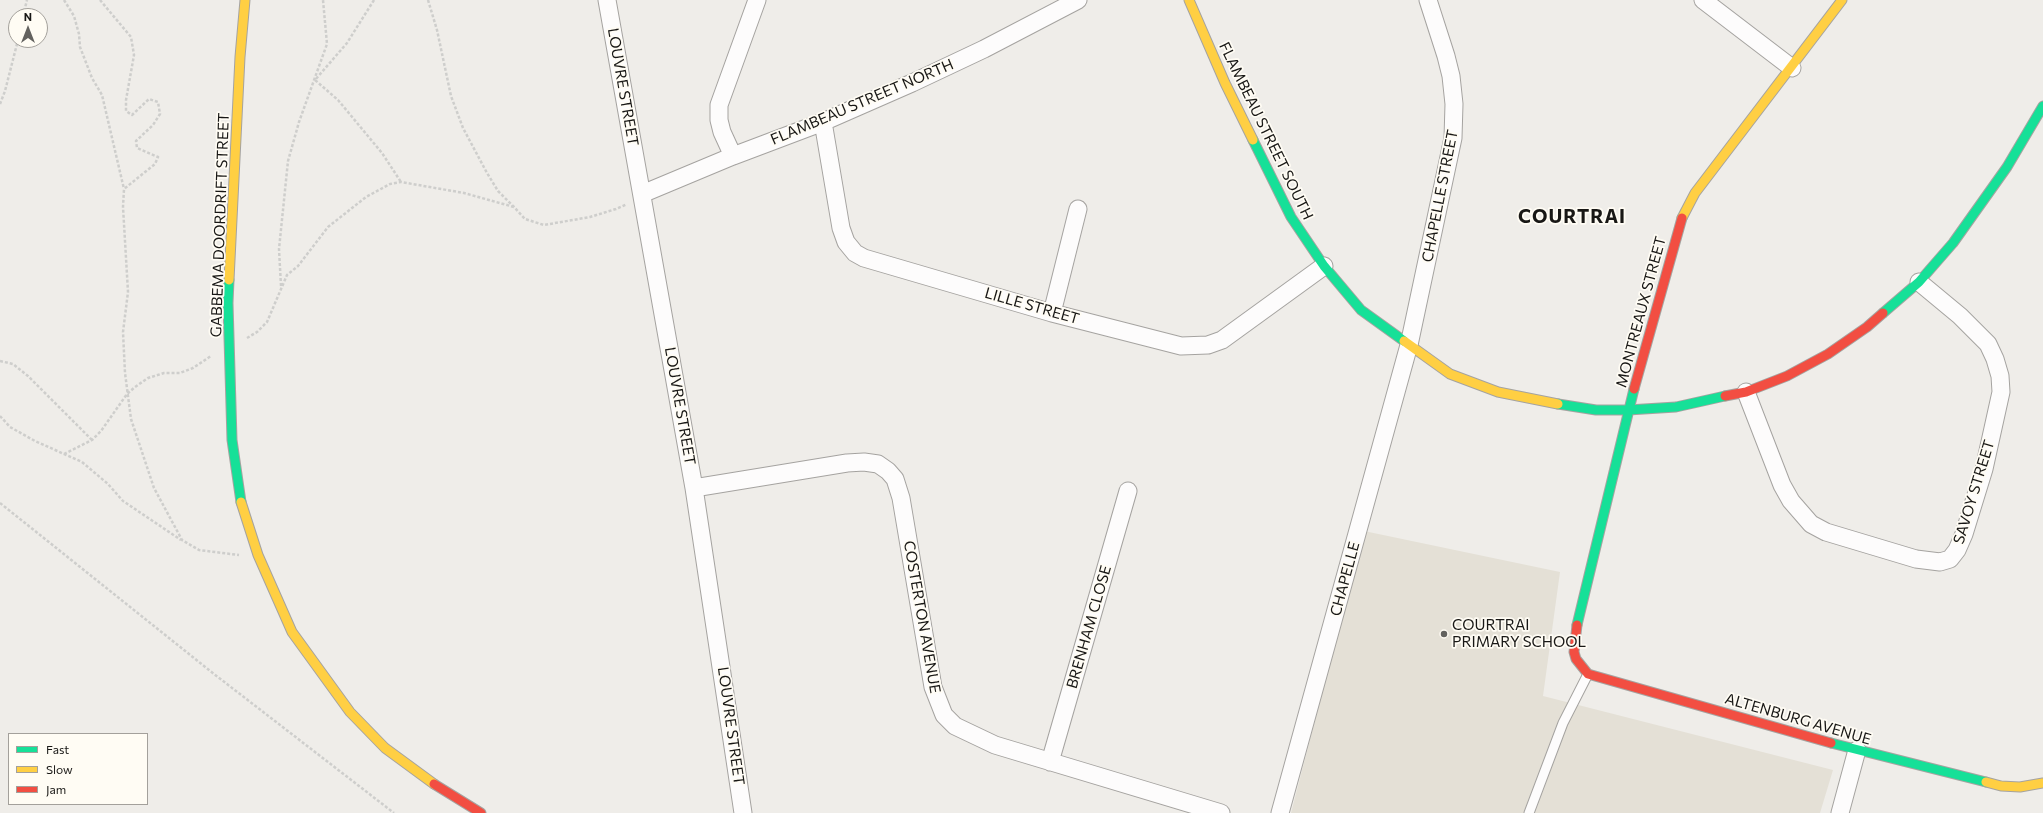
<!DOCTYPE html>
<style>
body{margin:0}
#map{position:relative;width:2043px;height:813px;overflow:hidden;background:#efede9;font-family:Commissioner,sans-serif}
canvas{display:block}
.legend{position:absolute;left:8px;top:733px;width:140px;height:72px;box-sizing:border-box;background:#fffcf4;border:1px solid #a3a09b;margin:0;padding:5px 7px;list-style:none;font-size:12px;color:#181715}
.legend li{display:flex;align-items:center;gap:8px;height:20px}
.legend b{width:20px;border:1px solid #a3a09b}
.north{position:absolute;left:8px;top:8px;width:40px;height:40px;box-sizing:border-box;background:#fffcf4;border:1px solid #a3a09b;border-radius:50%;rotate:0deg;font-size:11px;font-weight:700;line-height:16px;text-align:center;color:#181715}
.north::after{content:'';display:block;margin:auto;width:14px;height:18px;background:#63625f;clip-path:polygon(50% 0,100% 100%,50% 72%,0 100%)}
</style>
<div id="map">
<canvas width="2043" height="813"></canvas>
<ul class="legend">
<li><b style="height:5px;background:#16e098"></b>Fast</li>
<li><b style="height:5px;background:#ffcf43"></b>Slow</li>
<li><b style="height:5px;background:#f24e42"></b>Jam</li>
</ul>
<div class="north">N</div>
</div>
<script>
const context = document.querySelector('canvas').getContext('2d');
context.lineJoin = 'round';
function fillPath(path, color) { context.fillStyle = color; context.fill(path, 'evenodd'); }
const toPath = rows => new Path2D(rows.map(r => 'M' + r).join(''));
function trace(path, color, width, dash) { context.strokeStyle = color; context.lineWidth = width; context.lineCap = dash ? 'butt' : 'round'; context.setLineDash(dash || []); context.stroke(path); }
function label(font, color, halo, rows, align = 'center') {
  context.font = font + ' Commissioner,sans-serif'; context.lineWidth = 3.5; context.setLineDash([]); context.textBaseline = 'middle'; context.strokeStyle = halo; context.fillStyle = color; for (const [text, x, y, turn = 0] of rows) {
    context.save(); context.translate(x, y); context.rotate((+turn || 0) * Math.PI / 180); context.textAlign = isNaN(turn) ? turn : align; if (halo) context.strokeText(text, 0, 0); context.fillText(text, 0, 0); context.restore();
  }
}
const built = toPath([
 [1364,531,1560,572,1543,696,1833,770,1820,813,1291,813]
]);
const path = toPath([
 [64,0,74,16,79,34,80,47,92,78,102,95,124,189],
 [100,0,131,37,134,55,126,100,126,111,132,115,149,99,158,102,160,114,153,125,136,141,137,148,158,157,155,164,124,189,123,207,128,292,123,332,125,373,131,419,154,488,182,540,199,550,239,555],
 [374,0,347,43,315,80,338,100,382,153,401,182],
 [428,0,437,30,451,96,463,128,487,173,498,191,514,207,525,219,544,225,590,217,616,209,627,204],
 [23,16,27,0],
 [0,104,5,91,18,40],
 [281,286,279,249,288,161,299,122,327,44,323,0],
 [247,338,257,332,267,322,287,275,298,266,328,227,366,197,390,184,401,182,464,193,514,207],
 [0,361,13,364,28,376,92,440],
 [0,416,10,427,35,441,82,462,108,484,123,501,181,540],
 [64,454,92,440,101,431,127,394,135,387,148,378,164,373,180,373,193,368,211,356],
 [0,503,214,674,394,813]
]);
const lane = toPath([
 [1529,813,1563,723,1588,674]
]);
const street = toPath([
 [607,0,694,488,743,813],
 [1703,0,1792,68],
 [823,122,841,228,846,242,855,253,864,258,1052,313,1181,346,1208,345,1222,340,1324,266],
 [733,156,722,132,719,120,719,105,757,0],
 [642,194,733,156,823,122,912,83,984,49,1078,0],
 [1052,313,1078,209],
 [1746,392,1782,485,1791,501,1811,524,1826,532,1916,559,1940,562,1950,559,1957,550,1964,534,1984,469,2001,392,2000,376,1995,359,1988,344,1960,316,1919,282],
 [694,488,847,463,864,462,878,464,888,471,895,479,901,498,933,687,944,715,955,726,995,745,1221,813],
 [1050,762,1128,491],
 [1280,813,1409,345,1453,138,1454,104,1451,76,1446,56,1428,0],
 [1840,813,1857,750]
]);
const fast = toPath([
 [1253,140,1291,217,1324,266,1361,310,1404,341],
 [229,280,228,303,232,440,241,502],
 [1883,313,1919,282,1953,243,2007,167,2043,106],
 [1558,404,1596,410,1628,410,1676,407,1725,396],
 [1577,625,1634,389],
 [1831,743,1986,782]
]);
const slow = toPath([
 [1189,0,1225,83,1253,140],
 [1682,218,1695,193,1842,0],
 [229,280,240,57,245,0],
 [1404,341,1450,374,1498,392,1558,404],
 [241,502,258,555,292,632,350,712,385,748,434,784],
 [1986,782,2001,786,2020,787,2043,783]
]);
const jam = toPath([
 [1634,389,1682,218],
 [1725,396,1746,392,1787,376,1828,354,1867,327,1883,313],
 [1577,625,1574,652,1576,659,1588,674,1831,743],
 [434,784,481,813]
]);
const markers = [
 [1444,634,4,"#63625f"]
];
const streetNames = [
 ["LOUVRE STREET",623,87,80],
 ["FLAMBEAU STREET NORTH",862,102,-23],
 ["FLAMBEAU STREET SOUTH",1266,131,64],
 ["CHAPELLE STREET",1440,196,-79],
 ["GABBEMA DOORDRIFT STREET",220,225,-88],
 ["LILLE STREET",1032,306,16],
 ["MONTREAUX STREET",1641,312,-75],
 ["LOUVRE STREET",680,406,80],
 ["SAVOY STREET",1974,492,-73],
 ["CHAPELLE",1345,579,-75],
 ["COSTERTON AVENUE",922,617,80],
 ["BRENHAM CLOSE",1089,627,-74],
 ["ALTENBURG AVENUE",1798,719,16],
 ["LOUVRE STREET",731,726,82]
];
const poiNames = [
 ["COURTRAI",1452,625],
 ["PRIMARY SCHOOL",1452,642]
];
const districtNames = [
 ["COURTRAI",1572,217]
];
fillPath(built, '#e4e0d6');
trace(lane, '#a5a3a0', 11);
trace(street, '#a5a3a0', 19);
trace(fast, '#a5a3a0', 11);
trace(slow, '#a5a3a0', 11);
trace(jam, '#a5a3a0', 11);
trace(path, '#cececc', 2.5, [3, 2]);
trace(lane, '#fdfcfc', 9);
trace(street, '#fdfcfc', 17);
trace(fast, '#16e098', 9);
trace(slow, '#ffcf43', 9);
trace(jam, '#f24e42', 9);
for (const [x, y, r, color] of markers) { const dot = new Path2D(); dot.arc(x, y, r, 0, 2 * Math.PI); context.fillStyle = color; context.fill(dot); trace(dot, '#fffcf4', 1.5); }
label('15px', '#181715', '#fffcf4', streetNames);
label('15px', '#181715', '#fffcf4', poiNames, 'left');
context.letterSpacing = '1px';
label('bold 19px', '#181715', '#fffcf4', districtNames);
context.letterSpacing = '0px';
</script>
